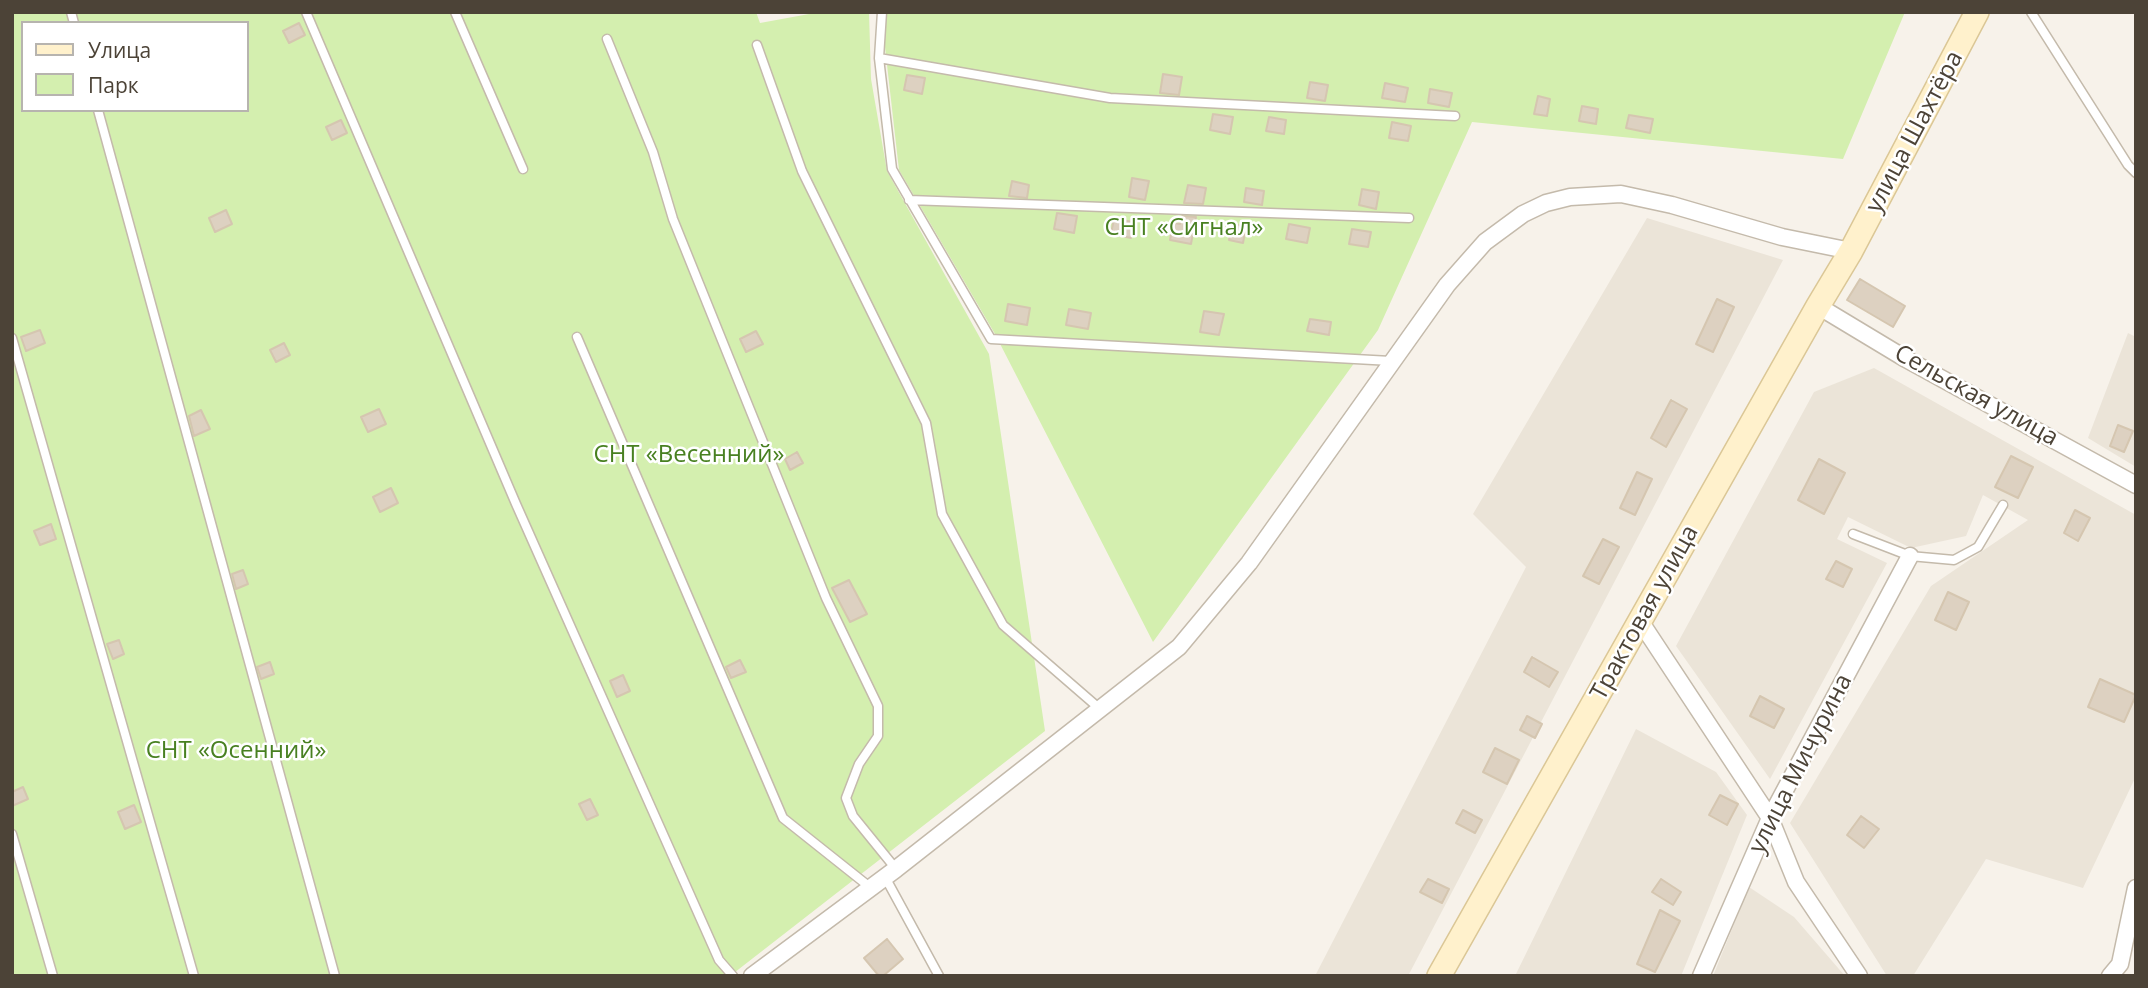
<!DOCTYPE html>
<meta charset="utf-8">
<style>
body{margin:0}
#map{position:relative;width:2148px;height:988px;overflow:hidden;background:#f7f2ea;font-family:"Open Sans",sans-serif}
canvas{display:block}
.frame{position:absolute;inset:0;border:14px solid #4c4337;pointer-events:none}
.legend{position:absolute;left:21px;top:21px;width:228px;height:91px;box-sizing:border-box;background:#fff;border:2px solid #b7b4af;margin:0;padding:9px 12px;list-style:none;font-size:21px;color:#4c4337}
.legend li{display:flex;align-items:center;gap:14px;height:35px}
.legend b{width:35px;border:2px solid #b7b4af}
</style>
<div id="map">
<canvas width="2148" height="988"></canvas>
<div class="frame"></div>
<ul class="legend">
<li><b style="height:9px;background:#fff1cc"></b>Улица</li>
<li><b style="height:19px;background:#d4efaf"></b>Парк</li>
</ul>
</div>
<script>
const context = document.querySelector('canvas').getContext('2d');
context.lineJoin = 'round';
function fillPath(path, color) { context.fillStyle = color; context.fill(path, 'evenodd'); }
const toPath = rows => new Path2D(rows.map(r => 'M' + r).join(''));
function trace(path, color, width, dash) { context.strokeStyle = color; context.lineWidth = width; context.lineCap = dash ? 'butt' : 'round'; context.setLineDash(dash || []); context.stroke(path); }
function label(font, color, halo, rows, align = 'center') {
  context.font = font + ' "Open Sans",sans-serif'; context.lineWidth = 5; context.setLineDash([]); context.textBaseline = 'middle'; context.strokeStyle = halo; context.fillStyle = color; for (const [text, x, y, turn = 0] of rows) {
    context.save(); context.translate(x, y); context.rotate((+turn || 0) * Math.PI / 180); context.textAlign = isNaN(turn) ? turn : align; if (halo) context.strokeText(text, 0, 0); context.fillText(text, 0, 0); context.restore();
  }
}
const residential = toPath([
 [1647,218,1783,260,1408,976,1315,976,1526,567,1473,514],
 [2128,333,2136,337,2136,467,2088,438],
 [1874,368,2136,515,2136,776,2083,888,1986,859,1913,976,1887,976,1790,823,1931,586,2028,520,1983,495,1966,536,1911,548,1848,517,1837,539,1887,563,1770,779,1676,646,1814,392],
 [1636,729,1716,772,1747,815,1681,976,1515,976],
 [1749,887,1794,917,1845,976,1713,976]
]);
const green = toPath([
 [12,12,756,12,760,23,820,12,869,12,871,79,887,171,989,354,1045,731,730,976,12,976],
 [23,23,247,23,247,110,23,110],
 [881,12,1905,12,1843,159,1472,122,1378,330,1153,642,995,334,899,170]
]);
const building = toPath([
 [299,23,305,35,289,43,283,31,299,23],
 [1163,74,1182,77,1179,95,1160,93,1163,74],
 [907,75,925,78,922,94,904,90,907,75],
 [1310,82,1328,85,1325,101,1307,98,1310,82],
 [1385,83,1408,88,1405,102,1382,98,1385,83],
 [1430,89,1452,93,1449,107,1428,103,1430,89],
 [1538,96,1550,99,1547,116,1534,114,1538,96],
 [1582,106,1598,109,1596,124,1579,121,1582,106],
 [1213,114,1233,117,1230,134,1210,130,1213,114],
 [1629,115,1653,119,1650,133,1626,128,1629,115],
 [1269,117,1286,120,1284,134,1266,131,1269,117],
 [341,120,347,133,332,140,326,127,341,120],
 [1392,122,1411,126,1408,141,1389,138,1392,122],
 [1132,178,1149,181,1145,200,1129,197,1132,178],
 [1012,181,1029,185,1027,198,1009,196,1012,181],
 [1188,185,1206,188,1203,204,1184,203,1188,185],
 [1246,188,1264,191,1262,205,1244,202,1246,188],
 [1362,189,1379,192,1376,209,1359,205,1362,189],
 [226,210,232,224,215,232,209,218,226,210],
 [1057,213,1077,216,1074,233,1054,229,1057,213],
 [1182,216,1196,217,1191,244,1170,240,1173,223,1180,224,1182,216],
 [1114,219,1134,222,1131,238,1111,234,1114,219],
 [1232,224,1246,227,1243,243,1229,240,1232,224],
 [1289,224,1310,228,1307,243,1286,239,1289,224],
 [1352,229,1371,232,1368,247,1349,244,1352,229],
 [1860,279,1905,306,1893,327,1847,300,1860,279],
 [1717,299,1734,307,1713,352,1696,344,1717,299],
 [1008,304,1030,308,1027,325,1005,321,1008,304],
 [1069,309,1091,313,1088,329,1066,325,1069,309],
 [1204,311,1224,314,1219,335,1200,332,1204,311],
 [1310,319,1331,322,1329,335,1307,331,1310,319],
 [40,330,45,343,26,351,21,337,40,330],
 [756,331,763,344,746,352,740,339,756,331],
 [284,343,290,355,276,362,270,350,284,343],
 [1671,400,1687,409,1666,447,1651,438,1671,400],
 [379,409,386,424,368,432,361,417,379,409],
 [201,410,210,429,194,436,189,416,201,410],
 [2118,425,2133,431,2124,452,2110,446,2118,425],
 [797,452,803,463,790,470,785,459,797,452],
 [2011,456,2033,467,2018,498,1995,487,2011,456],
 [1819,459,1845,473,1824,514,1798,500,1819,459],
 [1637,472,1652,479,1635,515,1620,508,1637,472],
 [391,488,398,503,380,512,373,497,391,488],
 [2075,510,2090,518,2078,541,2064,533,2075,510],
 [51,524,56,539,40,545,34,531,51,524],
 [1603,539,1619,547,1599,584,1583,576,1603,539],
 [1836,561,1852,569,1843,587,1826,579,1836,561],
 [243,570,248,584,236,589,232,574,243,570],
 [849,580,867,614,850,622,832,588,849,580],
 [1948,592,1969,602,1956,630,1935,620,1948,592],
 [119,640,124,654,113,659,107,644,119,640],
 [1532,657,1558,672,1549,687,1524,672,1532,657],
 [740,660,746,672,731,678,726,667,740,660],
 [270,662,274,674,261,679,257,667,270,662],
 [623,675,630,691,617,697,610,681,623,675],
 [2100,679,2136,695,2124,722,2088,707,2100,679],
 [1760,696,1784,709,1774,728,1750,716,1760,696],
 [1527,716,1542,724,1535,738,1520,730,1527,716],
 [1495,748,1519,760,1507,784,1483,772,1495,748],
 [23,787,28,799,12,806,12,792,23,787],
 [1720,795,1738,804,1727,825,1709,815,1720,795],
 [590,799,598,815,587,820,579,804,590,799],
 [134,805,141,822,125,829,118,812,134,805],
 [1463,810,1482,820,1475,833,1456,823,1463,810],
 [1861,816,1879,829,1864,848,1847,835,1861,816],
 [1428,879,1449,889,1442,903,1420,892,1428,879],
 [1661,879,1681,892,1673,905,1652,892,1661,879],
 [1660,910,1680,921,1655,972,1637,964,1660,910],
 [887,939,903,959,883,976,879,976,864,958,887,939]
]);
const lane = toPath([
 [71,12,74,23],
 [306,12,516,504,719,960,733,976],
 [455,12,523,169],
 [882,12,879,58,892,169,991,339,1391,361],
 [2031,12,2128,165,2136,173],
 [607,39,653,152,673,219,826,598,878,706,878,736,859,764,846,798,853,816,896,869],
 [757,45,802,171,926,423,942,514,1003,625,1100,709],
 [879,58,1110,98,1455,116],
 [98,110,335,976],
 [909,200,1409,218],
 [577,337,783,818,871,888],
 [12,338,194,976],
 [1853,534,1910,556,1954,560,1978,547,2003,505],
 [12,834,53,976],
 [885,877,939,976]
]);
const street = toPath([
 [1818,306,1906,359,2136,485],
 [1640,621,1770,818,1796,882,1859,976],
 [752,976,896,869,1179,647,1249,563,1447,285,1485,242,1523,214,1546,203,1570,197,1621,194,1672,205,1782,237,1851,251],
 [1701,976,1770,818,1910,556],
 [2110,976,2120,964,2136,888]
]);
const secondary = toPath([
 [1439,976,1818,306,1851,251,1977,12]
]);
const streetNames = [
 ["улица Шахтёра",1915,132,-62],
 ["Сельская улица",1976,396,29],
 ["Трактовая улица",1645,613,-61],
 ["улица Мичурина",1801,764,-63]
];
const parkNames = [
 ["СНТ «Сигнал»",1184,228],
 ["СНТ «Весенний»",689,455],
 ["СНТ «Осенний»",236,751]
];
fillPath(residential, '#ebe4d8');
fillPath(green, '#d4efaf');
fillPath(building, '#ddd1c1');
trace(building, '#d5c6b0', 2);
trace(lane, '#c4baab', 11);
trace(street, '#c4baab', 19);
trace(secondary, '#dbc796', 26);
trace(lane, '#fff', 8);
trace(street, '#fff', 16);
trace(secondary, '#fff1cc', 23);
label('24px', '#4c4337', '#fff', streetNames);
label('24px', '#488021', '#fff', parkNames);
</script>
